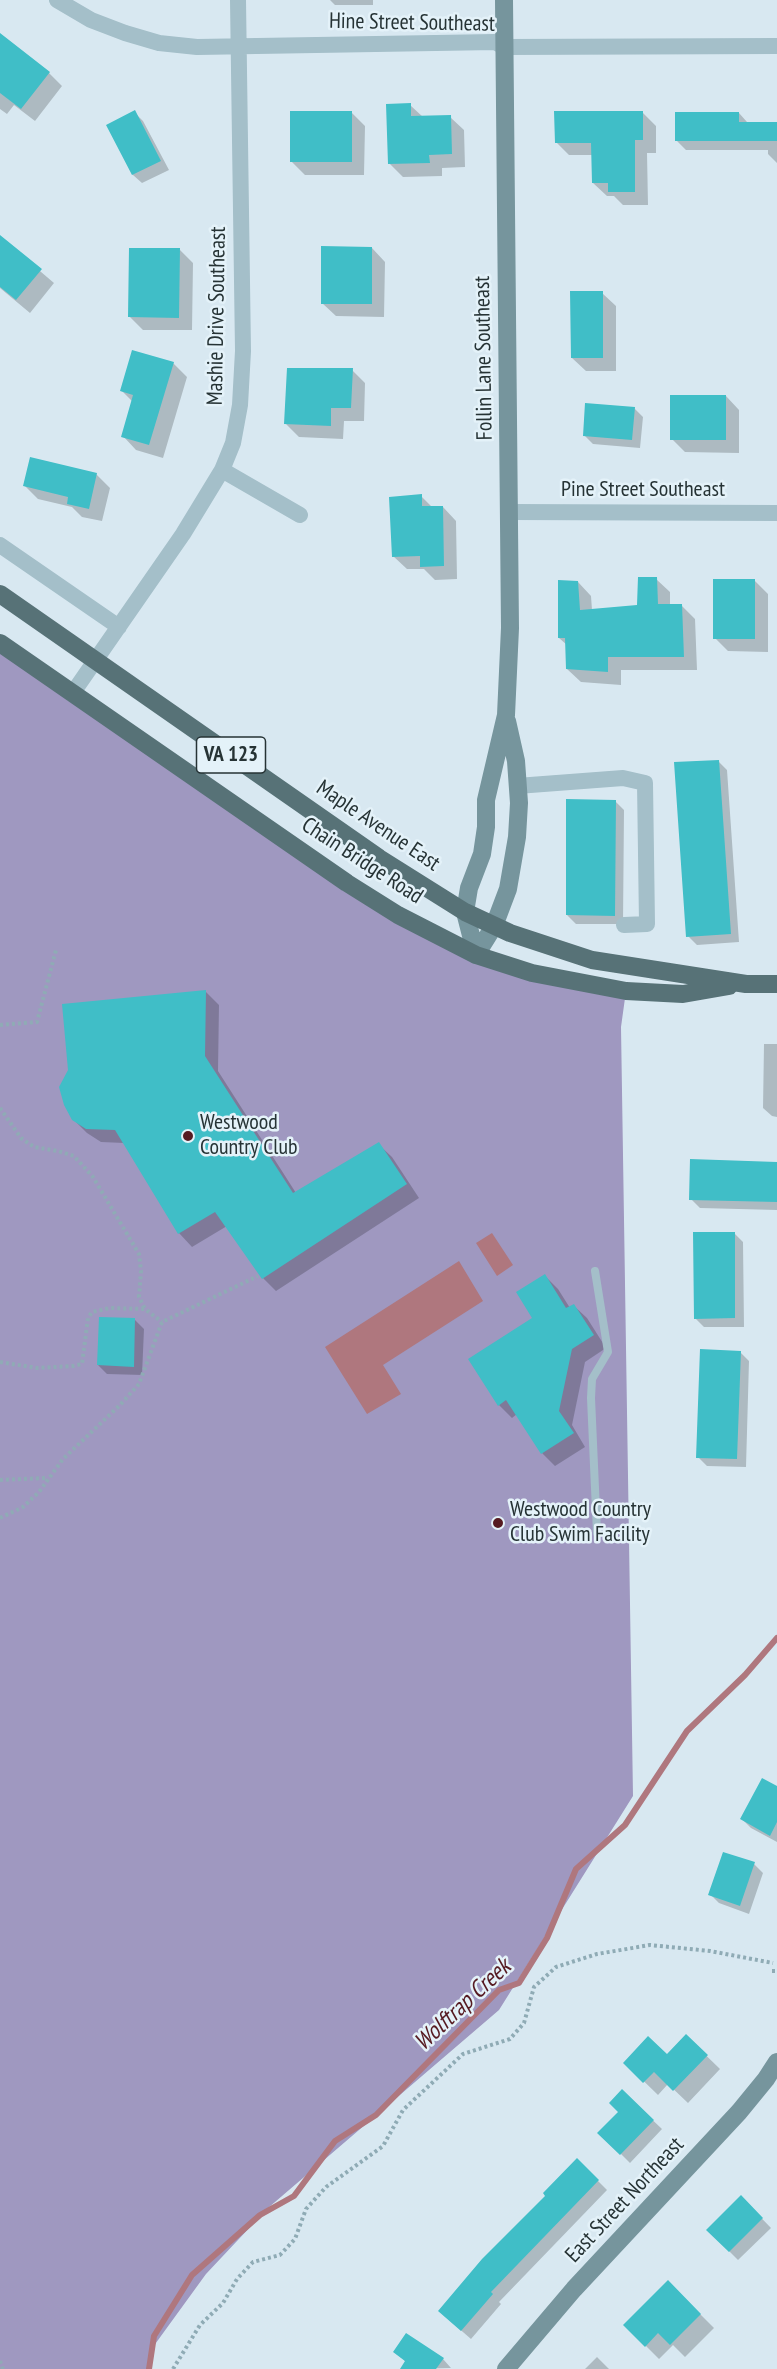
<!DOCTYPE html>
<style>
body{margin:0}
canvas{display:block;background:#d8e8f1}
</style>
<canvas width="777" height="2369"></canvas>
<script>
const context = document.querySelector('canvas').getContext('2d');
context.lineJoin = 'round';
function fillPath(path, color) { context.fillStyle = color; context.fill(path, 'evenodd'); }
const toPath = rows => new Path2D(rows.map(r => 'M' + r).join(''));
function trace(path, color, width, dash) { context.strokeStyle = color; context.lineWidth = width; context.lineCap = dash ? 'butt' : 'round'; context.setLineDash(dash || []); context.stroke(path); }
function label(font, color, halo, rows, align = 'center') {
  context.font = font + ' "PT Sans Narrow",sans-serif'; context.lineWidth = 5; context.setLineDash([]); context.textBaseline = 'middle'; context.strokeStyle = halo; context.fillStyle = color; for (const [text, x, y, turn = 0] of rows) {
    context.save(); context.translate(x, y); context.rotate((+turn || 0) * Math.PI / 180); context.textAlign = isNaN(turn) ? turn : align; if (halo) context.strokeText(text, 0, 0); context.fillText(text, 0, 0); context.restore();
  }
}
const green = toPath([
 [0,645,347,883,476,955,626,991,621,1027,633,1796,499,2010,268,2208,206,2274,153,2347,151,2369,0,2369]
]);
const water = toPath([
 [492,1233,513,1265,497,1276,476,1243],
 [459,1261,483,1301,383,1365,401,1394,367,1414,325,1347]
]);
const shadow = toPath([
 [330,0,373,0,373,5,335,5],
 [0,34,49,73,62,86,35,121,14,105,7,114,0,109],
 [410,105,423,117,450,117,464,130,465,167,442,168,442,176,403,177,389,163],
 [134,112,143,121,169,170,142,183,133,175,108,125],
 [351,112,365,126,364,175,305,175,291,161],
 [643,113,656,126,656,153,647,153,648,205,623,205,614,196,607,196,593,183,593,155,569,155,556,142],
 [739,113,747,122,777,123,777,163,768,154,768,150,686,150,677,141],
 [0,237,54,283,30,313,0,288],
 [372,248,385,262,384,317,336,316,322,303],
 [180,250,193,263,192,330,143,330,129,316],
 [602,293,616,306,616,371,586,371,572,358],
 [173,363,187,377,163,458,136,450,123,436,133,402,122,391],
 [352,370,365,383,364,421,344,421,343,439,299,437,286,424],
 [726,396,739,410,739,453,685,452,672,439],
 [634,408,643,417,640,448,593,444,584,435],
 [96,474,110,488,102,521,82,517,72,507,38,499,25,486],
 [421,496,433,508,443,507,456,521,457,579,435,580,424,569,407,569,393,556],
 [656,579,670,592,670,606,681,605,695,619,697,670,621,670,621,685,581,682,567,669,567,645,559,638,578,582,591,596,592,610,639,606],
 [754,580,768,594,768,652,728,651,715,638],
 [718,761,727,770,739,942,697,945,688,936],
 [615,801,624,810,623,924,576,924,567,915],
 [206,992,219,1005,218,1071,296,1193,378,1144,392,1157,419,1198,276,1291,263,1278,227,1226,192,1247,179,1233,124,1143,101,1142,87,1133,73,1119],
 [764,1044,777,1044,777,1117,772,1116,763,1108],
 [777,1163,777,1210,700,1208,691,1199],
 [734,1233,743,1242,744,1327,704,1327,695,1318],
 [545,1276,558,1289,570,1308,574,1306,587,1318,606,1348,585,1362,572,1425,585,1447,555,1466,542,1453,517,1414,512,1418,499,1405,534,1319],
 [135,1320,144,1329,142,1375,107,1374,98,1365],
 [740,1352,749,1361,746,1467,707,1466,698,1457],
 [777,1788,777,1842,751,1828,742,1819],
 [754,1864,763,1873,749,1914,719,1903,710,1894],
 [686,2036,720,2069,688,2103,668,2084,658,2095,625,2063,667,2056],
 [622,2091,662,2129,630,2163,600,2133,620,2112],
 [577,2160,607,2190,499,2302,501,2304,471,2339,448,2319],
 [741,2197,771,2228,738,2260,708,2230],
 [668,2282,714,2328,685,2357,673,2345,659,2359,625,2325],
 [395,2352,443,2359,451,2368,402,2369,406,2362],
 [597,2357,609,2369,585,2369]
]);
const stream = toPath([
 [149,2369,154,2336,192,2275,260,2215,294,2196,335,2141,376,2115,499,1990,519,1983,547,1938,576,1869,625,1825,687,1731,745,1675,777,1638]
]);
const building = toPath([
 [0,33,50,72,21,109,0,93],
 [411,103,411,116,451,115,452,154,429,155,430,163,388,164,386,104],
 [135,110,161,161,132,175,106,125],
 [290,111,352,111,352,162,290,162],
 [554,111,643,111,643,140,635,140,635,192,608,192,608,183,592,183,591,143,555,143],
 [675,112,739,112,739,122,777,122,777,141,675,141],
 [0,235,42,269,16,300,0,287],
 [321,246,372,247,372,304,321,304],
 [129,248,180,248,179,318,128,317],
 [570,291,603,291,603,358,571,358],
 [132,350,174,362,149,445,121,437,133,395,120,391],
 [287,368,353,368,351,408,331,408,331,426,284,424],
 [670,395,726,395,726,440,670,440],
 [585,403,635,407,632,440,583,436],
 [30,457,97,473,89,509,67,504,68,497,23,486],
 [422,494,422,506,443,506,444,566,420,567,420,556,392,557,389,497],
 [638,577,657,577,658,604,682,604,684,657,608,657,608,672,566,669,565,638,558,638,558,580,578,581,580,610,637,605],
 [713,579,755,579,755,639,713,639],
 [719,760,731,934,686,937,674,762],
 [566,799,616,800,615,916,566,915],
 [206,990,205,1056,293,1193,379,1142,407,1184,262,1279,215,1212,178,1234,115,1130,86,1129,72,1120,64,1105,59,1087,68,1070,62,1004],
 [690,1159,777,1162,777,1202,689,1200],
 [693,1232,735,1232,735,1318,694,1319],
 [545,1274,566,1308,574,1304,594,1335,572,1349,559,1411,574,1433,541,1454,506,1400,498,1406,468,1359,532,1318,516,1292],
 [99,1317,135,1318,134,1367,97,1365],
 [700,1349,741,1351,737,1459,696,1458],
 [762,1778,777,1786,777,1822,770,1836,740,1819],
 [723,1852,755,1862,740,1906,708,1895],
 [686,2034,708,2055,673,2091,654,2072,643,2083,623,2063,648,2036,667,2054],
 [622,2089,654,2120,620,2155,597,2133,618,2112,609,2103],
 [577,2158,599,2180,491,2292,493,2294,461,2331,438,2311,482,2259,545,2196,543,2193],
 [741,2195,763,2218,729,2252,706,2230],
 [668,2280,701,2314,670,2345,658,2333,645,2347,623,2325],
 [406,2333,444,2358,436,2369,400,2369,405,2361,393,2352]
]);
const path = toPath([
 [0,1025,37,1022,56,950],
 [0,1108,21,1138,34,1147,58,1151,74,1156,93,1177,139,1254,141,1271,139,1297,145,1309],
 [0,1362,37,1368,73,1366,82,1364,88,1318,92,1312,110,1308,145,1309,162,1322],
 [0,1480,46,1478],
 [0,1518,23,1507,39,1492,63,1459,120,1405,139,1384,162,1322,258,1276],
 [772,1971,777,1971],
 [0,2361,3,2369],
 [173,2369,200,2325,223,2303,237,2279,253,2262,280,2255,295,2239,306,2209,326,2187,383,2146,403,2110,463,2054,510,2039,524,2023,534,1987,556,1967,597,1954,650,1945,710,1951,773,1963]
]);
const lane = toPath([
 [595,1271,608,1352,592,1379,591,1398,597,1533]
]);
const street = toPath([
 [57,0,91,20,125,33,159,43,197,47,495,42,504,47,777,46],
 [222,470,300,515],
 [509,512,777,513],
 [0,545,119,627],
 [72,694,183,534,222,470,233,443,240,405,243,351,238,0],
 [517,786,623,778,645,783,647,924,624,925]
]);
const secondary = toPath([
 [476,955,465,912,469,888,482,854,486,827,486,800,506,715,510,628,504,0],
 [476,955,494,926,508,889,517,837,519,803,516,761,507,721],
 [506,2369,574,2289,739,2112,766,2079,777,2062]
]);
const primary = toPath([
 [0,594,379,858,465,912,510,933,592,960,746,984,777,984],
 [0,643,347,883,398,915,476,955,532,973,626,991,683,994,729,986]
]);
const markers = [
 [188,1136,6,"#561b22"],
 [498,1523,6,"#561b22"]
];
const shields = [
 [231,755,69]
];
const shieldNames = [
 ["VA 123",231,755]
];
const streetNames = [
 ["Hine Street Southeast",412,23,1],
 ["Mashie Drive Southeast",217,316,-89],
 ["Follin Lane Southeast",484,358,-91],
 ["Pine Street Southeast",643,490],
 ["Maple Avenue East",378,826,34],
 ["Chain Bridge Road",362,861,33],
 ["East Street Northeast",625,2200,-47]
];
const poiNames = [
 ["Westwood",200,1123],
 ["Country Club",200,1148],
 ["Westwood Country",510,1510],
 ["Club Swim Facility",510,1535]
];
const waterNames = [
 ["Wolftrap Creek",463,2005,-43]
];
fillPath(green, '#9f98c0');
fillPath(water, '#af777e');
fillPath(shadow, '#0003');
trace(stream, '#af777e', 6);
fillPath(building, '#40bec7');
trace(path, '#8fabb5', 4, [3, 3]);
trace(lane, '#a4bfc9', 8);
trace(street, '#a4bfc9', 16);
trace(secondary, '#76959d', 18);
trace(primary, '#577277', 18);
for (const [x, y, r, color] of markers) { const dot = new Path2D(); dot.arc(x, y, r, 0, 2 * Math.PI); context.fillStyle = color; context.fill(dot); trace(dot, '#e4f2f9', 2); }
for (const [x, y, w] of shields) { const box = new Path2D(); box.roundRect(x - w / 2, y - 18, w, 36, 4.5); context.fillStyle = '#e4f2f9'; context.fill(box); trace(box, '#263335', 1.5); }
label('bold 21px', '#263335', null, shieldNames);
label('22px', '#263335', '#e4f2f9', streetNames);
label('22px', '#263335', '#e4f2f9', poiNames, 'left');
label('italic 24px', '#561b22', '#e4f2f9', waterNames);
</script>
